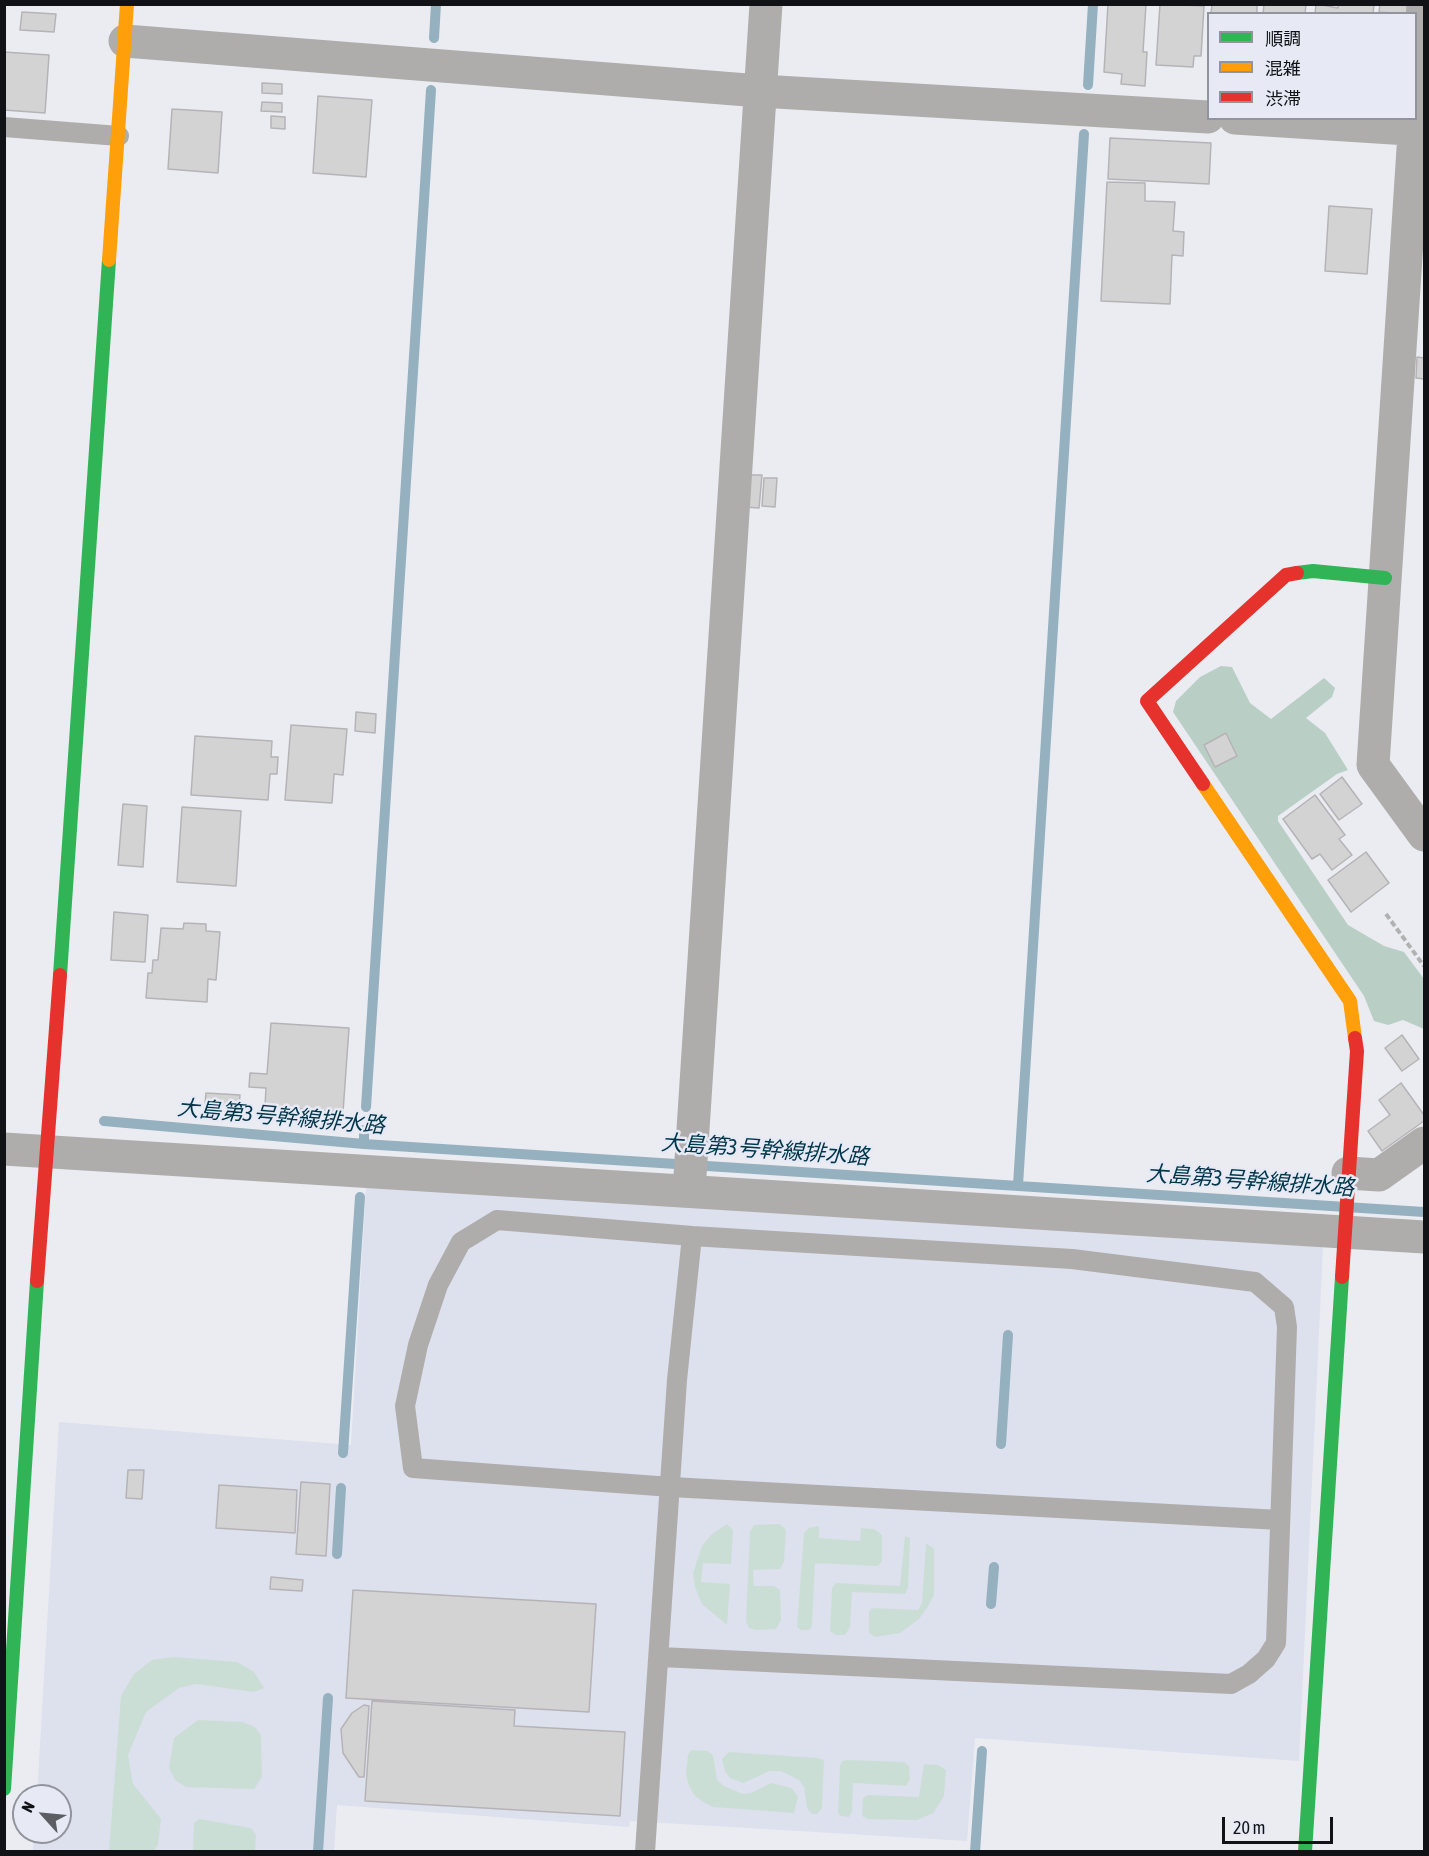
<!DOCTYPE html>
<meta charset="utf-8">
<style>
body{margin:0}
#map{position:relative;width:1429px;height:1856px;overflow:hidden;background:#eaecf2;font-family:"Asap Condensed","Noto Sans JP",sans-serif}
canvas{display:block}
.frame{position:absolute;inset:0;border:6px solid #111216;pointer-events:none}
.legend{position:absolute;left:1207px;top:12px;width:210px;height:108px;box-sizing:border-box;background:#e7eaf5;border:2px solid #91949c;margin:0;padding:8px 10px;list-style:none;font-size:18px;color:#111216}
.legend li{display:flex;align-items:center;gap:12px;height:30px}
.legend b{width:30px;border:2px solid #91949c}
.north{position:absolute;left:12px;top:1784px;width:60px;height:60px;box-sizing:border-box;background:#e7eaf5;border:2px solid #91949c;border-radius:50%;rotate:297deg;font-size:16px;font-weight:700;line-height:24px;text-align:center;color:#111216}
.north::after{content:'';display:block;margin:auto;width:21px;height:27px;background:#5d5e63;clip-path:polygon(50% 0,100% 100%,50% 72%,0 100%)}
.scale{position:absolute;left:1222px;top:1817px;width:111px;height:27px;box-sizing:border-box;border:3px solid #111216;border-top:0;padding-left:8px;font-size:18px;line-height:21px;white-space:nowrap;color:#111216;-webkit-text-stroke:4px #e7eaf5;paint-order:stroke}
</style>
<div id="map">
<canvas width="1429" height="1856"></canvas>
<div class="frame"></div>
<ul class="legend">
<li><b style="height:8px;background:#30b455"></b>順調</li>
<li><b style="height:8px;background:#ff9f0a"></b>混雑</li>
<li><b style="height:8px;background:#e5322d"></b>渋滞</li>
</ul>
<div class="north">N</div>
<div class="scale">20 m</div>
</div>
<script>
const context = document.querySelector('canvas').getContext('2d');
context.lineJoin = 'round';
function fillPath(path, color) { context.fillStyle = color; context.fill(path, 'evenodd'); }
const toPath = rows => new Path2D(rows.map(r => 'M' + r).join(''));
function trace(path, color, width, dash) { context.strokeStyle = color; context.lineWidth = width; context.lineCap = dash ? 'butt' : 'round'; context.setLineDash(dash || []); context.stroke(path); }
function label(font, color, halo, rows, align = 'center') {
  context.font = font + ' "Asap Condensed","Noto Sans JP",sans-serif'; context.lineWidth = 5; context.setLineDash([]); context.textBaseline = 'middle'; context.strokeStyle = halo; context.fillStyle = color; for (const [text, x, y, turn = 0] of rows) {
    context.save(); context.translate(x, y); context.rotate((+turn || 0) * Math.PI / 180); context.textAlign = isNaN(turn) ? turn : align; if (halo) context.strokeText(text, 0, 0); context.fillText(text, 0, 0); context.restore();
  }
}
const built = toPath([
 [366,1187,1323,1246,1299,1761,975,1738,967,1841,630,1821,629,1827,337,1805,334,1851,33,1852,34,1832,60,1832,60,1796,37,1796,59,1422,351,1445]
]);
const green = toPath([
 [727,1524,733,1530,731,1564,703,1563,701,1582,730,1584,727,1625,702,1604,695,1587,693,1573,702,1546,711,1535],
 [780,1524,786,1530,784,1562,780,1569,753,1570,754,1586,774,1586,780,1590,781,1620,776,1629,756,1630,749,1628,746,1621,750,1532,754,1525],
 [819,1526,819,1538,860,1541,861,1528,874,1529,882,1535,882,1561,878,1566,815,1563,812,1626,809,1630,801,1630,797,1627,804,1533,809,1528],
 [905,1536,910,1538,908,1588,905,1594,852,1592,850,1627,845,1635,836,1635,830,1631,832,1588,836,1583,900,1586],
 [926,1543,934,1549,934,1595,927,1608,919,1619,900,1633,875,1637,869,1633,869,1612,872,1608,918,1610,922,1603],
 [173,1657,237,1662,254,1672,264,1688,254,1692,196,1684,179,1688,146,1712,128,1755,133,1784,161,1819,158,1845,154,1851,109,1851,121,1696,134,1674,152,1660],
 [198,1720,243,1722,255,1727,261,1735,262,1777,254,1789,186,1787,175,1780,169,1768,174,1738],
 [691,1750,707,1751,713,1755,717,1780,724,1786,743,1794,751,1793,771,1783,791,1788,798,1796,794,1813,713,1807,705,1803,695,1796,689,1786,686,1774,688,1755],
 [729,1752,817,1758,824,1760,822,1808,817,1814,812,1814,807,1808,804,1787,799,1780,781,1771,770,1771,743,1783,730,1778,725,1771,722,1759],
 [847,1760,904,1762,909,1766,910,1780,906,1786,853,1783,852,1812,849,1817,841,1816,838,1813,840,1766,842,1761],
 [924,1764,938,1765,946,1770,944,1796,933,1813,917,1820,868,1819,862,1816,863,1798,868,1795,919,1797],
 [199,1819,251,1828,256,1835,255,1851,193,1851,194,1823]
]);
const forest = toPath([
 [1221,666,1232,667,1250,703,1271,719,1324,678,1335,688,1332,697,1306,718,1325,733,1348,770,1337,774,1278,816,1278,821,1348,925,1384,946,1404,952,1424,979,1424,1029,1403,1020,1388,1025,1374,1021,1364,996,1173,712,1176,701,1200,677]
]);
const stream = toPath([
 [434,38,436,4],
 [1088,85,1093,4],
 [366,1107,431,90],
 [104,1121,364,1144,1424,1212],
 [364,1144,364,1130],
 [1018,1185,1084,134],
 [1001,1444,1008,1335],
 [343,1453,360,1197],
 [337,1554,341,1488],
 [991,1604,994,1567],
 [318,1852,328,1698],
 [975,1852,982,1751]
]);
const building = toPath([
 [1108,4,1146,4,1143,52,1147,52,1145,86,1121,84,1122,74,1104,72,1108,4],
 [1160,4,1204,6,1201,56,1194,56,1193,67,1156,65,1160,4],
 [1212,4,1257,4,1257,14,1211,14,1212,4],
 [1264,4,1306,4,1305,14,1263,14,1264,4],
 [1316,4,1338,8,1338,4,1374,4,1373,14,1315,14,1316,4],
 [1380,4,1408,4,1408,14,1379,12,1380,4],
 [22,12,56,14,54,32,20,30,22,12],
 [4,52,49,55,45,113,4,110,4,52],
 [262,83,282,84,282,94,262,93,262,83],
 [318,96,372,100,366,177,313,173,318,96],
 [262,102,282,103,282,112,261,111,262,102],
 [172,109,222,112,218,173,168,169,172,109],
 [271,116,285,117,285,129,271,128,271,116],
 [1110,138,1211,143,1209,184,1108,179,1110,138],
 [1107,182,1145,183,1145,201,1175,202,1173,231,1184,232,1183,256,1172,255,1170,304,1101,301,1107,182],
 [1329,206,1372,209,1367,274,1325,271,1329,206],
 [1417,357,1424,358,1424,379,1416,378,1417,357],
 [746,475,762,475,759,508,744,507,746,475],
 [764,478,777,478,775,507,762,506,764,478],
 [356,712,376,714,375,733,355,731,356,712],
 [291,725,347,729,343,775,334,774,332,803,285,800,291,725],
 [1226,733,1237,756,1215,767,1204,745,1226,733],
 [195,736,272,741,271,757,278,757,277,774,270,774,268,800,191,795,195,736],
 [1342,777,1362,804,1339,820,1320,794,1342,777],
 [1315,795,1345,835,1339,839,1352,855,1332,870,1320,854,1312,859,1283,819,1315,795],
 [123,804,147,806,143,867,118,865,123,804],
 [182,807,241,811,236,886,177,882,182,807],
 [1366,852,1389,883,1351,912,1328,880,1366,852],
 [114,912,148,915,145,962,111,960,114,912],
 [184,923,206,924,206,931,220,932,216,980,208,979,207,1002,146,998,148,973,152,973,153,960,158,960,161,928,183,929,184,923],
 [271,1023,349,1028,343,1112,265,1106,266,1088,249,1087,250,1073,267,1074,271,1023],
 [1402,1035,1419,1059,1402,1071,1385,1048,1402,1035],
 [1401,1083,1424,1115,1424,1121,1382,1151,1368,1131,1390,1115,1379,1100,1401,1083],
 [206,1093,240,1095,239,1106,205,1104,206,1093],
 [128,1470,144,1470,142,1499,126,1498,128,1470],
 [301,1482,330,1484,326,1556,296,1554,301,1482],
 [219,1485,297,1490,295,1533,216,1528,219,1485],
 [271,1577,303,1580,302,1591,270,1589,271,1577],
 [353,1590,596,1604,589,1712,346,1698,353,1590],
 [372,1701,515,1710,514,1726,625,1732,620,1816,365,1801,372,1701],
 [364,1705,369,1706,364,1777,359,1777,343,1753,341,1729,352,1713,364,1705]
]);
const path = toPath([
 [1386,914,1424,966]
]);
const lane = toPath([
 [4,127,119,136],
 [692,1236,497,1220,461,1242,438,1285,418,1345,405,1406,413,1468,671,1487,1280,1520],
 [645,1852,677,1380,692,1236,1072,1259,1255,1282,1284,1307,1287,1327,1276,1643,1266,1659,1249,1674,1231,1684,660,1657]
]);
const street = toPath([
 [125,41,760,91,1208,117],
 [1416,110,1423,4],
 [1235,118,1424,130],
 [1415,118,1373,765,1424,835],
 [4,1149,1424,1237],
 [1348,1173,1379,1175,1424,1143],
 [689,1191,766,4]
]);
const fast = toPath([
 [1297,573,1313,571,1385,578],
 [60,975,109,260],
 [4,1789,37,1281],
 [1305,1852,1342,1277]
]);
const slow = toPath([
 [109,260,127,4],
 [1203,784,1350,1001,1355,1038]
]);
const jam = toPath([
 [1203,784,1147,701,1286,575,1297,573],
 [1342,1277,1357,1051,1355,1038],
 [37,1281,60,975]
]);
const waterNames = [
 ["大島第3号幹線排水路",281,1117,5],
 ["大島第3号幹線排水路",765,1150,4],
 ["大島第3号幹線排水路",1250,1181,4]
];
fillPath(built, '#dde0ed');
fillPath(green, '#cbded6');
fillPath(forest, '#b9cec5');
trace(stream, '#95b0bf', 10);
fillPath(building, '#d4d3d4');
trace(building, '#b5b3b6', 1.5);
trace(path, '#b2b1b2', 4, [6, 3]);
trace(lane, '#aeadab', 20);
trace(street, '#aeadab', 33);
trace(fast, '#30b455', 14);
trace(slow, '#ff9f0a', 14);
trace(jam, '#e5322d', 14);
label('italic 22px', '#00374b', '#e7eaf5', waterNames);
</script>
